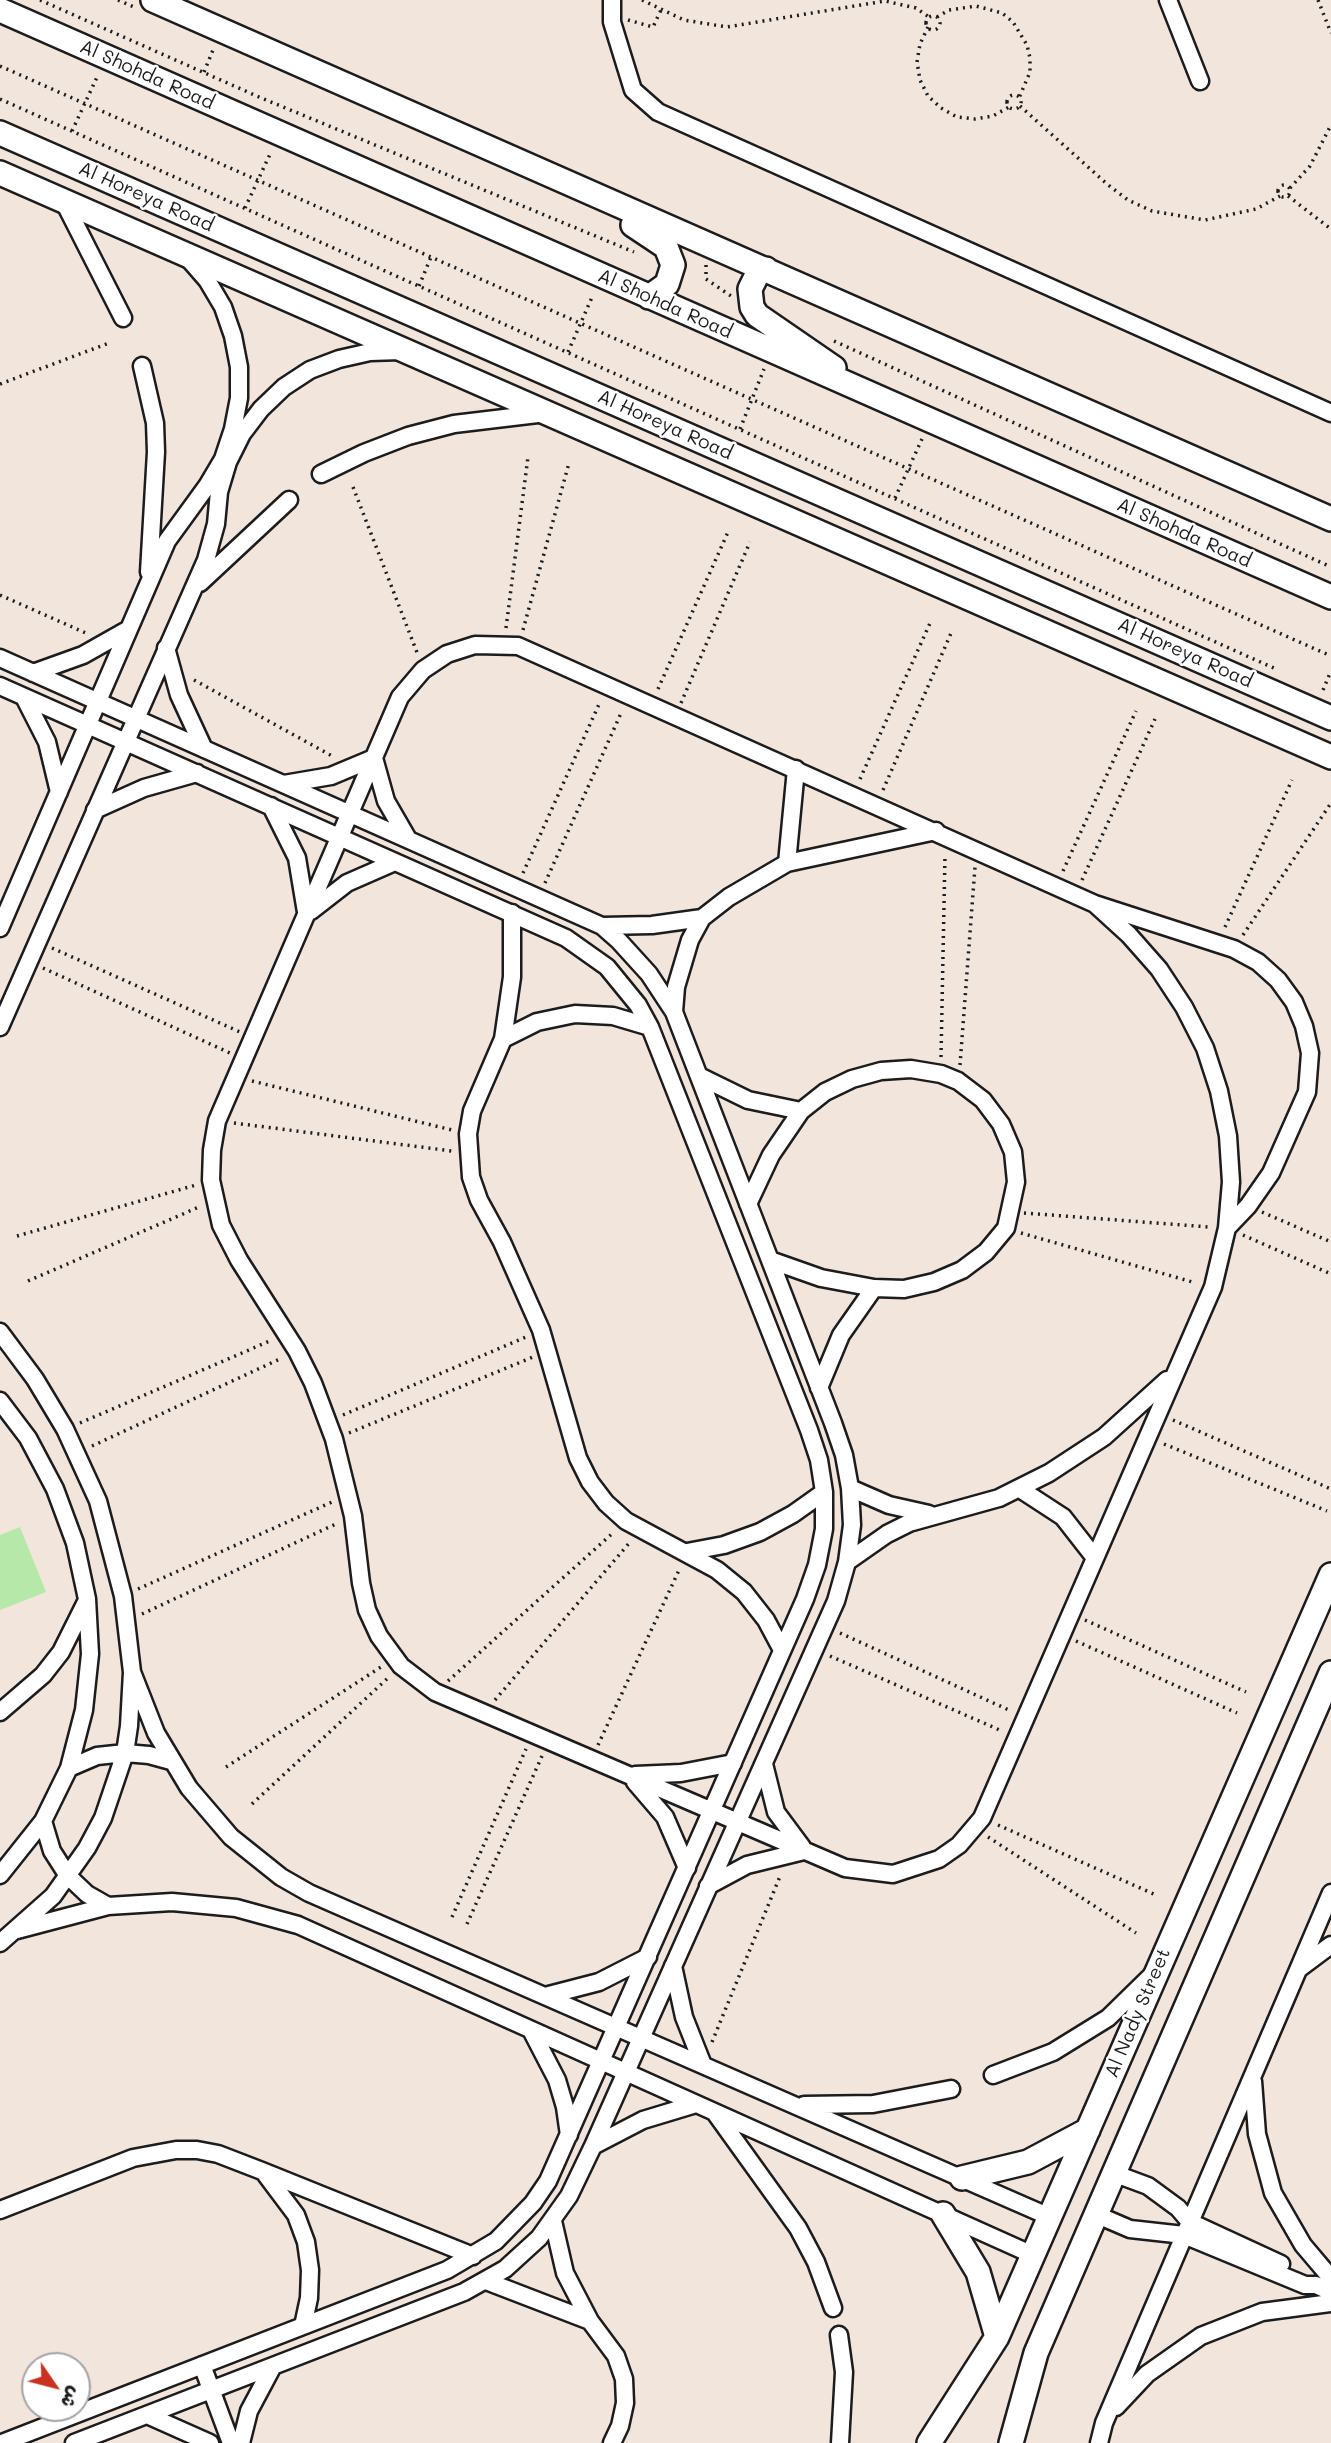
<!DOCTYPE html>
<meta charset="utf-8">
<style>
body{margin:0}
#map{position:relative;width:1331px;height:2443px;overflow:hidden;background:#f2e5db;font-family:Mali,"Playpen Sans Arabic",sans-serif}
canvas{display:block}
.north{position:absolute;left:21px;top:2352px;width:70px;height:70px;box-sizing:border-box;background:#fff;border:2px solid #a4a4a4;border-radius:50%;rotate:125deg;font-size:19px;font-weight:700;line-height:28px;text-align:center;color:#1c1c1c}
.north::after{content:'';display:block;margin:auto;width:24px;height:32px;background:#c8321e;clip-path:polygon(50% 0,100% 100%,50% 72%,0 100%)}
</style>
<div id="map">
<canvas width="1331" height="2443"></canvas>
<div class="north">ش</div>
</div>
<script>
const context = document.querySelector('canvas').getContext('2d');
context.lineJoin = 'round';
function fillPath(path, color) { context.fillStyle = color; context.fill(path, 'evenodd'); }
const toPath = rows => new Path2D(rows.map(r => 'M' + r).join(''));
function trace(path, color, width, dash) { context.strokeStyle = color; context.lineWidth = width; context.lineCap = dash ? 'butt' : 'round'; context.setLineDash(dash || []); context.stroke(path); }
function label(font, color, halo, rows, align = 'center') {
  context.font = font + ' Mali,sans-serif'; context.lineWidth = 5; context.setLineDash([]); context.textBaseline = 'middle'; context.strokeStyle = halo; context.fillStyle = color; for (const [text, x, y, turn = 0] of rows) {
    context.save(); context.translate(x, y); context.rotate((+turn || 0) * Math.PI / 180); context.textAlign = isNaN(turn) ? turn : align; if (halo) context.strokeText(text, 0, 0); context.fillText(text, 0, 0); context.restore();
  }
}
const green = toPath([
 [20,1527,46,1592,0,1610,0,1535]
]);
const path = toPath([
 [40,0,259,97,634,252],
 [118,0,134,7],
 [642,0,684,20,727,27,885,1,916,8,929,17],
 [1318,0,1331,33],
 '926 23a7 7 0 1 1 14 0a7 7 0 1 1-14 0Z',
 [937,17,949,10,976,6,1002,13,1013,22,1027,45,1030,58,1030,72,1019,98],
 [628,20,653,27,661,10],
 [928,27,920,44,917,62,920,80,928,96,941,108,957,117,975,119,993,116,1009,107],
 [0,66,1331,656],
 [204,72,213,50],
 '1007 102a7 7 0 1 1 14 0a7 7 0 1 1-14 0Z',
 [0,99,1276,669],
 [1020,106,1107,184,1128,200,1152,211,1205,220,1256,209,1280,196],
 [72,131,98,75],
 '1278 191a6 6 0 1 1 12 0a6 6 0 1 1-12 0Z',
 [1290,188,1310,166,1331,125],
 [1288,196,1331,229],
 [245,208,271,152],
 [706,265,706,279,731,296],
 [419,286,431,257],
 [834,341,1331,567],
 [568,352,593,295],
 [0,384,109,343],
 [740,429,764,369],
 [353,487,418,655],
 [895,498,922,439],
 [0,595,88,634],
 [506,628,528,457],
 [523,630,569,463],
 [194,680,334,757],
 [658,689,728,532],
 [1323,690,1331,671],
 [681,703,750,542],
 [860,779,931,621],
 [883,790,952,631],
 [1063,871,1136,711],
 [523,873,600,702],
 [1082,880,1155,719],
 [545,883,622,711],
 [1225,927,1292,780],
 [1243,935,1331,803],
 [52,948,240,1032],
 [43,968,230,1053],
 [941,1057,945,855],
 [960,1065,975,867],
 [252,1081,452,1130],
 [234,1123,452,1151],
 [1262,1212,1331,1242],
 [1024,1213,1209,1227],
 [1021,1233,1196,1283],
 [1243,1235,1331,1274],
 [17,1236,196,1185],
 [28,1281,199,1207],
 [343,1415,526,1337],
 [1173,1420,1331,1489],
 [80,1423,272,1340],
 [349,1433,533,1357],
 [1164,1444,1327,1511],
 [92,1446,282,1358],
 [138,1589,332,1502],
 [142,1614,338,1523],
 [1085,1620,1246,1692],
 [840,1633,1011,1711],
 [1076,1641,1237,1713],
 [830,1656,1002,1731],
 [448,1681,614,1532],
 [495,1700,631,1541],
 [598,1745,680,1568],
 [226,1767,381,1667],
 [252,1804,389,1677],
 [998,1825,1156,1895],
 [988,1837,1136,1933],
 [452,1917,526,1749],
 [467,1924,542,1756],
 [712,2042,781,1874]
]);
const street = toPath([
 [612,0,612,22,633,90,658,112,1331,413],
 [1168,0,1200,81],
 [64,202,123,318],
 [142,366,155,423,156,452,149,572],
 [321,474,364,453,408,436,454,424,546,413],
 [200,583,289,500],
 [166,648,179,695,204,749],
 [0,658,602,926,619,941,649,974,674,1012,833,1423,844,1455,850,1488,852,1525,847,1562,836,1601,593,2146,569,2196,539,2238,505,2269,464,2292,74,2443],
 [33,673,83,655,129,629],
 [0,686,566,938,607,967,638,1005,650,1027,809,1430,819,1460,824,1492,824,1529,817,1565,805,1599,548,2181,533,2203,496,2241,447,2270,2,2443],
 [24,697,47,742,59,792],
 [284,784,331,776,374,758,386,801,408,839],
 [271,806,297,858,306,912],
 [95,810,144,788,197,773],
 [787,863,796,769],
 [1095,904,1234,949,1258,962,1278,980,1294,1002,1304,1026,1310,1053,1307,1092,1271,1173,1248,1206,1227,1228,1213,1287,982,1818,959,1845,939,1859,893,1874,845,1868,435,1692,401,1666,379,1636,367,1610,361,1583,353,1516,334,1439,313,1383,297,1351,239,1260,221,1225,211,1180,212,1150,217,1121,400,697,423,670,447,654,475,645,518,646,1095,904,1129,935,1159,969,1184,1007,1205,1048,1219,1091,1228,1136,1231,1182,1227,1228],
 [311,911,347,883,395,862],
 [512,913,512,977,503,1039,472,1111,468,1134,471,1177,479,1200,502,1242,541,1330,578,1458,590,1482,606,1503,626,1521,717,1570,744,1592,766,1620,782,1650],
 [602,926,652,925,702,918],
 [0,928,167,541,207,486,223,459,233,429,239,398,239,367,233,336,223,307,207,280,187,257],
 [674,1012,676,987,690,940,702,918,729,897,787,863,936,831],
 [0,1027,206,560,216,524,219,492,228,462,242,434,261,409,284,387,310,370,339,359,370,352,401,351],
 [503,1039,537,1022,575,1014,613,1016,650,1027],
 [699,1076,748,1100,801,1111],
 [748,1204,771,1155,801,1111,825,1092,852,1079,881,1071,911,1069,941,1074,958,1081,983,1100,1001,1124,1013,1152,1016,1182,1006,1228,986,1252,962,1270,934,1282,904,1289,874,1288,821,1278,770,1260],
 [0,1332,35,1379,65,1429,98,1501,123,1596,132,1672,129,1726,125,1753,103,1818,87,1848,53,1896,0,1943],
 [819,1388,841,1335,874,1288],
 [0,1401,28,1438,55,1489,75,1543,87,1599,90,1654,84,1710,69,1768,43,1821,0,1875],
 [850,1488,889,1505,929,1514],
 [1020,1489,1063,1517,1095,1558],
 [687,1552,724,1545,760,1532,793,1514,824,1492],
 [847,1562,887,1534,909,1523,999,1498,1049,1473,1104,1437,1167,1380],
 [132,1672,156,1733,189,1788,231,1837,281,1877,309,1893,1050,2217],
 [0,1712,43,1675,61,1652,86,1602],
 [764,1764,776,1812,802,1847],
 [69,1768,97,1756,125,1753,149,1755,171,1761],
 [635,1775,681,1773,733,1763],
 [635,1782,665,1817,687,1868],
 [43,1821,52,1851,68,1876,87,1894,108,1906],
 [708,1886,747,1865,804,1851],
 [17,1930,108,1906,172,1902,236,1908,298,1925,1033,2255],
 [673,1966,684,2017,703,2065],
 [1300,1968,1331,1945],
 [545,1996,599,1982,648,1957],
 [531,2030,557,2080,565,2107,569,2135],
 [993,2075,1053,2052,1108,2018,1152,1975],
 [1253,2081,1257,2134,1273,2193,1303,2245,1331,2278],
 [804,2105,873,2104,951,2089],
 [716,2114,798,2228,816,2262,833,2308],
 [593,2146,643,2120,696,2104],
 [1113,2173,1148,2186,1178,2208,1190,2222,1281,2264],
 [266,2175,296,2215,306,2242,310,2270,309,2298,303,2326],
 [0,2210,133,2158,176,2150,197,2150,218,2154,262,2171,473,2256],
 [1095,2214,1130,2229,1184,2235,1305,2285,1316,2285,1331,2292],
 [553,2221,565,2273,590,2321,616,2356,624,2379,625,2403,620,2426,612,2443],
 [486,2281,590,2321],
 [839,2335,844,2372,840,2443],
 [202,2365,231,2443],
 [1116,2407,1147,2374,1201,2336,1262,2312,1331,2303],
 [147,2415,210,2443],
 [241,2443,249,2411,273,2366],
 [1099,2443,1104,2423,1331,1893]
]);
const secondary = toPath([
 [153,0,1331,519],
 [0,10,1331,597],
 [0,133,1331,718],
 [0,173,1331,757],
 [633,225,666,247,673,265,667,284,649,297],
 [766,269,758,273,750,289,752,307,757,315,834,368],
 [962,2178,1028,2162,1088,2130],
 [943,2214,978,2272,997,2337],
 [929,2443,997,2337,1331,1575],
 [1011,2443,1036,2353,1331,1673]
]);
const streetNames = [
 ["Al Shohda Road",147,75,24],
 ["Al Horeya Road",146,197,24],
 ["Al Shohda Road",665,304,24],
 ["Al Horeya Road",665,425,24],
 ["Al Shohda Road",1184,533,24],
 ["Al Horeya Road",1185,653,24],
 ["Al Nady Street",1138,2013,-67]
];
fillPath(green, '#b5e8a9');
trace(street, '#1c1c1c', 21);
trace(secondary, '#1c1c1c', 28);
trace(path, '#1c1c1c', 3.5, [2, 5]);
trace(street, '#fff', 16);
trace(secondary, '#fff', 23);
label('19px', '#1c1c1c', '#fff', streetNames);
</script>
